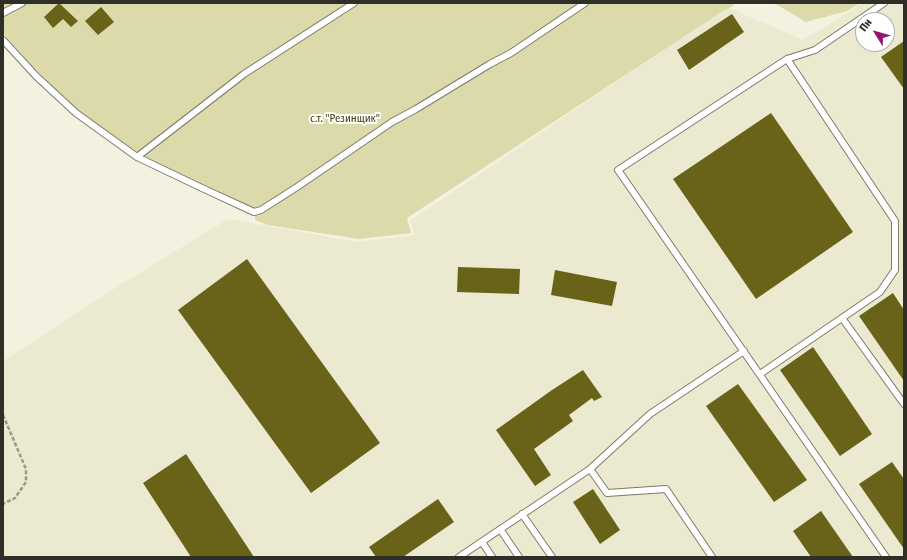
<!DOCTYPE html>
<meta charset="utf-8">
<style>
body{margin:0}
#map{position:relative;width:907px;height:560px;overflow:hidden;background:#f3f2e0;font-family:"Fira Sans Condensed",sans-serif}
canvas{display:block}
.frame{position:absolute;inset:0;border:4px solid #2f2f28;pointer-events:none}
.north{position:absolute;left:855px;top:12px;width:40px;height:40px;box-sizing:border-box;background:#fff;border:1px solid #acaca9;border-radius:50%;rotate:307deg;font-size:11px;font-weight:700;line-height:16px;text-align:center;color:#2f2f28}
.north::after{content:'';display:block;margin:auto;width:14px;height:18px;background:#911470;clip-path:polygon(50% 0,100% 100%,50% 72%,0 100%)}
</style>
<div id="map">
<canvas width="907" height="560"></canvas>
<div class="frame"></div>
<div class="north">Пн</div>
</div>
<script>
const context = document.querySelector('canvas').getContext('2d');
context.lineJoin = 'round';
function fillPath(path, color) { context.fillStyle = color; context.fill(path, 'evenodd'); }
const toPath = rows => new Path2D(rows.map(r => 'M' + r).join(''));
function trace(path, color, width, dash) { context.strokeStyle = color; context.lineWidth = width; context.lineCap = dash ? 'butt' : 'round'; context.setLineDash(dash || []); context.stroke(path); }
function label(font, color, halo, rows, align = 'center') {
  context.font = font + ' "Fira Sans Condensed",sans-serif'; context.lineWidth = 4; context.setLineDash([]); context.textBaseline = 'middle'; context.strokeStyle = halo; context.fillStyle = color; for (const [text, x, y, turn = 0] of rows) {
    context.save(); context.translate(x, y); context.rotate((+turn || 0) * Math.PI / 180); context.textAlign = isNaN(turn) ? turn : align; if (halo) context.strokeText(text, 0, 0); context.fillText(text, 0, 0); context.restore();
  }
}
const built = toPath([
 [863,3,904,3,904,557,3,557,3,361,120,285,228,219,357,242,415,235,410,221,727,7,803,40],
 [863,20,887,20,887,44,863,44]
]);
const green = toPath([
 [3,3,731,3,733,5,733,6,723,11,407,218,411,233,359,239,268,225,255,220,255,208,234,201,160,165,130,148,82,116,33,67,3,33],
 [774,3,860,3,847,11,806,22]
]);
const building = toPath([
 [59,3,78,21,71,27,63,19,53,28,44,17],
 [101,7,114,22,98,35,85,21],
 [732,14,744,32,689,70,677,50],
 [904,41,904,89,881,57],
 [771,113,853,232,756,299,673,179],
 [247,259,380,443,311,493,178,310],
 [458,267,520,269,519,294,457,292],
 [555,270,617,282,612,306,551,295],
 [893,293,904,310,904,381,859,316],
 [813,347,872,434,840,456,780,370],
 [583,370,602,397,594,401,592,398,569,415,573,421,534,449,551,475,535,486,496,430,552,390],
 [738,384,807,480,774,502,706,406],
 [186,454,254,557,191,557,143,483],
 [892,462,904,479,904,549,859,484],
 [593,489,620,530,600,544,573,502],
 [438,499,454,522,403,557,376,557,369,547],
 [821,511,853,557,811,557,793,531]
]);
const path = toPath([
 [3,415,26,469,26,482,15,498,3,504]
]);
const service = toPath([
 [884,3,815,50,787,59,618,170,886,557],
 [3,13,22,3],
 [3,40,36,76,76,113,137,157,202,188,254,212,261,210,297,187,392,122,416,109,490,64,511,53,585,3],
 [137,157,244,74,354,3],
 [842,318,904,404],
 [760,374,880,292,895,270,895,221,787,59],
 [590,469,607,493,666,489,712,557],
 [522,514,552,557],
 [500,529,519,557],
 [482,542,492,557],
 [459,557,590,469,650,414,744,351]
]);
const parkNames = [
 ["с.т. \"Резинщик\"",345,119]
];
fillPath(built, '#ebe9cf');
fillPath(green, '#dcd9aa');
fillPath(building, '#696319');
trace(service, '#7c7b6a', 8);
trace(path, '#99998c', 2.5, [4, 2]);
trace(service, '#fff', 6);
label('11px', '#413c01', '#fff', parkNames);
</script>
